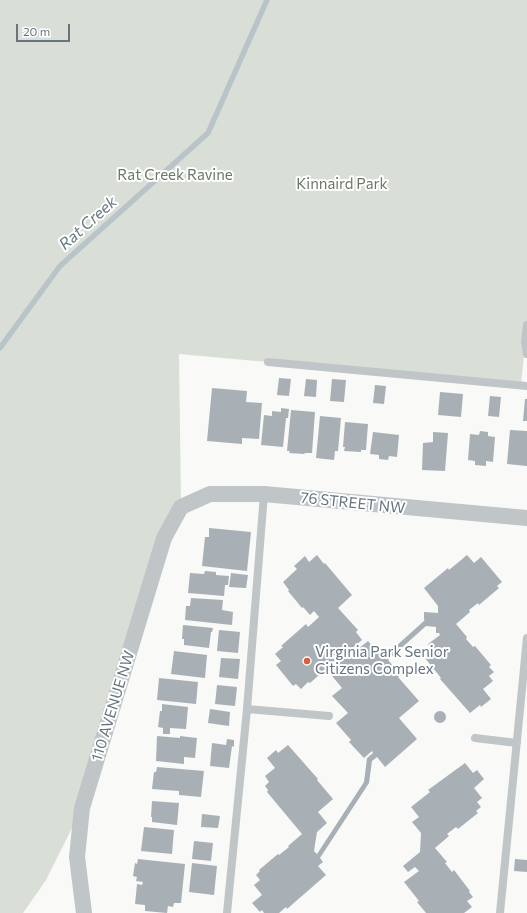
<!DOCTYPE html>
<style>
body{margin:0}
#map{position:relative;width:527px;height:913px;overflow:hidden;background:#f9f9f7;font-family:Commissioner,sans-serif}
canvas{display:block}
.scale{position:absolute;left:16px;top:24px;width:54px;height:18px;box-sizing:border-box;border:2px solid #667580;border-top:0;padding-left:5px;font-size:12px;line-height:14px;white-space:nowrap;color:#667580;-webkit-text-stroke:3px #fff;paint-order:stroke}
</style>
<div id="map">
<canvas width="527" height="913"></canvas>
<div class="scale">20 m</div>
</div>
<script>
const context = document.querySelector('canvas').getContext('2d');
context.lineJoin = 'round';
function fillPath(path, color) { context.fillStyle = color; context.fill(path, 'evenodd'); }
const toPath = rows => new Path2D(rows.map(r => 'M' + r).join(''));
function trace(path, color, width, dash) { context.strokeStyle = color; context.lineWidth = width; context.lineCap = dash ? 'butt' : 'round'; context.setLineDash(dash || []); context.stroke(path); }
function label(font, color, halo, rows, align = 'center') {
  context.font = font + ' Commissioner,sans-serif'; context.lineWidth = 4; context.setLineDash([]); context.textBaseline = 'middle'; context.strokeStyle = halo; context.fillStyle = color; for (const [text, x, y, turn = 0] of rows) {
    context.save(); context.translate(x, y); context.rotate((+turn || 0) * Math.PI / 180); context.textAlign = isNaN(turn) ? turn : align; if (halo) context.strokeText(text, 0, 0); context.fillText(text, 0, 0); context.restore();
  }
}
const green = toPath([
 [0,0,527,0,527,325,521,385,179,354,181,507,82,808,46,880,23,913,0,913]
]);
const stream = toPath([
 [0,348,60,266,208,133,267,0]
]);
const building = toPath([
 [279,378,291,379,289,396,277,395],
 [306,379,317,380,316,397,304,396],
 [332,379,346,380,344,402,330,401],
 [375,385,386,386,384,404,373,403],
 [212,388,247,391,246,402,262,403,259,439,242,438,242,444,207,441],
 [440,392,463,394,461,417,438,415],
 [490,396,501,397,499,417,488,416],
 [525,399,527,399,527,421,523,421],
 [281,408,289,409,288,418,286,418,283,447,261,445,264,415,272,416,272,411,281,412],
 [291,410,315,412,312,453,305,453,304,454,289,453,290,451,287,451],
 [320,416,341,418,338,451,335,451,334,460,316,458],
 [345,422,368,424,366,450,361,450,361,452,344,451,345,447,343,447],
 [510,430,527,431,527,466,507,464],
 [480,431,488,432,488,436,495,437,493,462,486,461,486,466,475,465,475,461,468,460,470,434,479,435],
 [373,432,399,435,397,457,389,456,388,460,379,459,379,455,370,454],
 [433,432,448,433,445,471,422,470,423,443,433,442],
 [209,528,251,532,247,571,202,566,205,537,209,537],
 [317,555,324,564,325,563,352,595,338,608,358,630,356,632,362,640,349,651,353,653,368,641,379,654,382,652,385,656,425,620,424,620,424,612,438,613,438,606,424,588,448,568,449,570,467,555,474,563,481,557,502,582,497,586,499,588,479,605,478,603,469,610,470,612,456,624,467,637,466,639,473,647,475,646,491,665,489,667,494,672,489,676,493,681,483,689,491,699,481,707,480,705,470,713,440,679,441,678,425,658,434,651,428,644,440,635,439,633,436,633,436,627,426,626,388,660,401,675,398,677,419,701,399,718,417,739,385,767,377,757,372,761,369,783,320,858,323,862,318,866,326,875,287,909,286,907,279,913,264,913,262,910,260,912,252,903,262,895,254,885,260,880,256,875,260,871,259,870,278,854,279,855,289,847,288,846,302,834,267,792,268,790,265,786,269,782,265,776,275,768,267,758,276,750,278,753,288,745,318,779,317,780,333,799,318,812,327,823,317,832,314,851,317,854,364,782,367,758,373,753,372,751,364,758,349,742,351,740,336,723,348,713,332,696,342,688,328,671,344,657,340,651,332,657,335,660,327,668,310,683,308,682,301,689,296,684,293,686,276,665,281,661,275,654,283,647,281,646,306,624,308,627,319,617,314,611,310,615,303,607,302,608,288,591,289,590,283,582,297,569,294,566,305,556,309,562],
 [205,571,216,572,216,575,229,576,228,585,225,585,224,596,188,593,190,573,204,574],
 [231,573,248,575,246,588,229,587],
 [191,598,223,600,222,610,233,612,232,625,185,620,186,606,190,606],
 [183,625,213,628,212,632,211,632,209,648,184,645,184,639,182,639],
 [219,630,240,632,238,653,217,651],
 [174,651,207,655,205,678,171,674],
 [221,658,240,659,238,679,219,677],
 [159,678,198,682,196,704,157,700],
 [217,685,237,687,235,706,215,704],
 [162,704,188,707,186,729,170,728,170,734,163,734,163,728,158,727,160,711,162,711],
 [210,709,230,712,229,726,208,723],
 '434 717a6 6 0 1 1 12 0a6 6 0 1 1-12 0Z',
 [157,736,180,738,180,736,197,738,195,758,184,757,184,764,156,761],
 [227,739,234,740,234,747,232,746,229,768,210,766,212,743,226,745],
 [465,763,473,773,477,770,484,779,474,788,482,798,477,802,481,807,476,811,478,813,458,829,456,827,447,834,449,836,435,848,447,862,445,863,452,872,454,870,470,891,469,892,473,897,467,901,472,907,464,913,426,913,417,902,419,901,404,882,419,871,415,867,408,872,403,866,420,852,421,833,412,822,419,817,411,807,430,792,428,790],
 [157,767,204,771,201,797,179,795,179,791,152,789,154,772,156,772],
 [152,801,179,803,177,825,152,822,152,817,151,817],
 [202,814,220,816,218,828,201,827],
 [144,827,174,830,172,854,141,851],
 [194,841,213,843,211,861,192,859],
 [138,859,185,864,181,903,174,903,173,907,168,906,167,913,145,911,145,905,135,904,137,884,142,885,143,882,136,881,137,877,133,876,135,863,137,864],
 [515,859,527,860,527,872,514,871],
 [192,863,217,866,214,895,189,892]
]);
const service = toPath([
 [527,325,525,342,527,354],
 [268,362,527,386],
 [247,709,329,716],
 [475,738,517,743],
 [227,913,247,709,264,494],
 [500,913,527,638]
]);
const minor = toPath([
 [84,913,77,857,82,808,164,538,181,507,210,494,264,494,527,518]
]);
const markers = [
 [307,661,4,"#da5e37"]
];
const parkNames = [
 ["Rat Creek Ravine",175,175],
 ["Kinnaird Park",342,184]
];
const streetNames = [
 ["76 STREET NW",353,503,6],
 ["110 AVENUE NW",113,706,-73]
];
const poiNames = [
 ["Virginia Park Senior",315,652],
 ["Citizens Complex",315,669]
];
const waterNames = [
 ["Rat Creek",88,223,-42]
];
fillPath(green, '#d9ded7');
trace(stream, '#b9c4c8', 5.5);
fillPath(building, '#a8b0b6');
trace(service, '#c0c5c8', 8);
trace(minor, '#c0c5c8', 16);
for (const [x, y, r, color] of markers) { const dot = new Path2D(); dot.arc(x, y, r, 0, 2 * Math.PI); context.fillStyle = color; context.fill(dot); trace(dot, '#fff', 1.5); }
label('15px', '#687965', '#fff', parkNames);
label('15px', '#667580', '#fff', streetNames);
label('15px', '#667580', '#fff', poiNames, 'left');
label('italic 16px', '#667a81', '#fff', waterNames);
</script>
